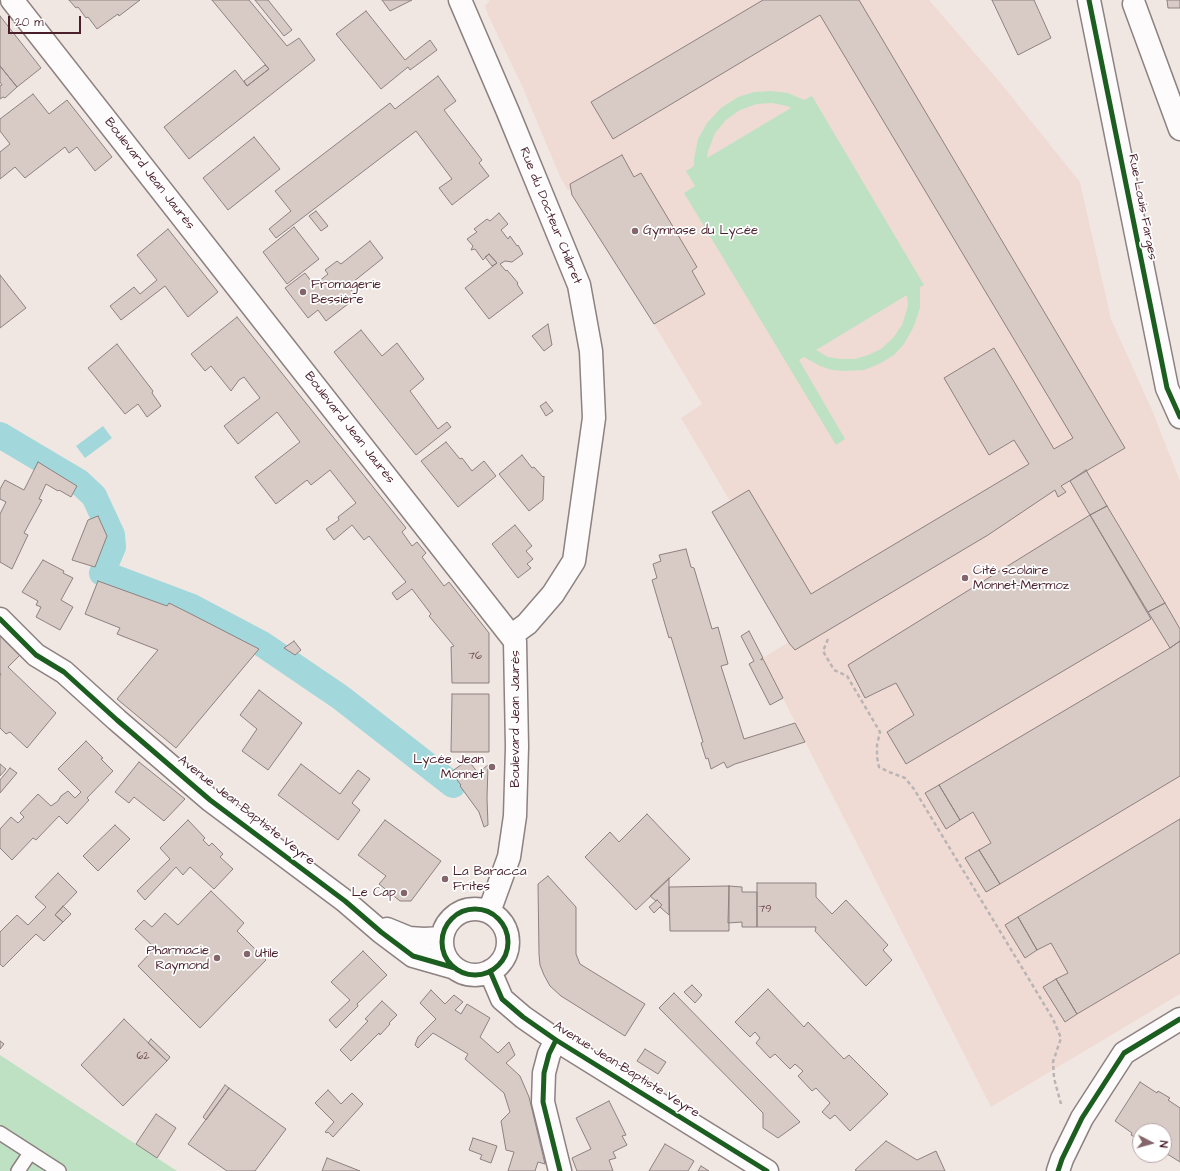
<!DOCTYPE html>
<meta charset="utf-8">
<style>
body{margin:0}
#map{position:relative;width:1180px;height:1171px;overflow:hidden;background:#f0e7e3;font-family:"Architects Daughter",sans-serif}
canvas{display:block}
.north{position:absolute;left:1132px;top:1123px;width:40px;height:40px;box-sizing:border-box;background:#fff;border:1px solid #b7a5aa;border-radius:50%;rotate:96deg;font-size:11px;font-weight:700;line-height:16px;text-align:center;color:#4a1f2b}
.north::after{content:'';display:block;margin:auto;width:14px;height:18px;background:#84656b;clip-path:polygon(50% 0,100% 100%,50% 72%,0 100%)}
.scale{position:absolute;left:8px;top:16px;width:73px;height:18px;box-sizing:border-box;border:2px solid #4a1f2b;border-top:0;padding-left:5px;font-size:12px;line-height:14px;white-space:nowrap;color:#4a1f2b;-webkit-text-stroke:3px #fff;paint-order:stroke}
</style>
<div id="map">
<canvas width="1180" height="1171"></canvas>
<div class="north">N</div>
<div class="scale">20 m</div>
</div>
<script>
const context = document.querySelector('canvas').getContext('2d');
context.lineJoin = 'round';
function fillPath(path, color) { context.fillStyle = color; context.fill(path, 'evenodd'); }
const toPath = rows => new Path2D(rows.map(r => 'M' + r).join(''));
function trace(path, color, width, dash) { context.strokeStyle = color; context.lineWidth = width; context.lineCap = dash ? 'butt' : 'round'; context.setLineDash(dash || []); context.stroke(path); }
function label(font, color, halo, rows, align = 'center') {
  context.font = font + ' "Architects Daughter",sans-serif'; context.lineWidth = 3.5; context.setLineDash([]); context.textBaseline = 'middle'; context.strokeStyle = halo; context.fillStyle = color; for (const [text, x, y, turn = 0] of rows) {
    context.save(); context.translate(x, y); context.rotate((+turn || 0) * Math.PI / 180); context.textAlign = isNaN(turn) ? turn : align; if (halo) context.strokeText(text, 0, 0); context.fillText(text, 0, 0); context.restore();
  }
}
const built = toPath([
 [490,0,929,0,999,81,1080,182,1111,319,1152,410,1180,481,1180,994,991,1107,763,659,761,660,761,659,789,642,712,512,730,501,681,418,702,404,654,324,572,195,570,190,568,190,566,187,561,179,522,86,488,15,485,6]
]);
const green = toPath([
 [771,91,788,93,804,100,812,96,924,285,920,287,920,308,914,326,904,344,894,355,879,364,864,370,845,371,832,370,820,366,804,357,799,360,845,439,836,445,684,193,695,186,686,171,694,166,694,159,698,139,707,123,721,108,738,97,754,92],
 [772,103,787,106,791,108,707,158,708,151,715,133,726,120,740,110,757,104],
 [907,295,908,306,902,325,893,338,881,349,868,355,855,359,841,359,828,357,816,350],
 [0,1055,157,1158,177,1171,0,1171]
]);
const water = toPath([
 [103,426,112,438,85,458,76,446]
]);
const canal = toPath([
 [0,435,79,482,94,496,112,535,113,547,102,573,192,607,262,644,340,697,453,785]
]);
const building = toPath([
 [69,0,140,0,119,16,118,14,97,29,88,17,86,18,78,7,76,8,69,0],
 [212,0,249,0,287,46,299,38,315,60,189,159,164,127,235,70,247,86,269,69,212,0],
 [255,0,268,0,292,30,284,36,255,0],
 [382,0,412,0,390,11,382,0],
 [763,0,859,0,1125,448,1061,486,1066,492,1058,497,1055,490,988,535,795,650,789,643,712,512,749,490,811,594,1029,464,1014,440,989,455,944,378,994,348,1054,449,1073,438,820,15,613,139,591,102,763,0],
 [992,0,1034,0,1051,38,1018,55,992,0],
 [1167,0,1180,0,1180,8,1168,8,1167,0],
 [366,11,405,60,430,40,437,50,410,70,408,67,381,89,336,34,366,11],
 [0,16,41,68,17,87,0,66,0,16],
 [265,65,269,69,247,86,244,81,265,65],
 [0,66,17,87,5,98,3,97,0,99,0,86,2,85,0,82,0,66],
 [438,76,456,101,444,110,482,160,479,163,489,176,452,205,439,188,452,179,416,131,276,238,269,229,291,211,275,191,390,103,395,109,438,76],
 [33,94,49,114,67,100,112,157,95,171,77,147,69,153,65,147,25,178,15,167,0,179,0,152,10,144,0,131,0,119,33,94],
 [254,137,280,169,228,210,203,178,254,137],
 [622,155,634,177,641,173,697,267,692,271,705,294,654,324,572,195,570,184,622,155],
 [316,211,328,226,321,231,309,216,316,211],
 [499,213,508,224,501,230,508,239,510,236,517,246,518,245,523,254,512,262,505,261,500,264,506,271,507,270,518,283,517,284,523,293,489,319,465,288,497,263,489,254,483,260,475,249,471,250,473,246,467,239,477,232,474,229,487,219,490,221,499,213],
 [294,227,319,259,287,284,263,252,294,227],
 [168,229,218,292,188,317,165,286,121,320,110,306,134,287,140,294,157,280,137,255,168,229],
 [370,241,383,258,348,286,357,297,326,321,318,310,308,318,285,288,305,273,314,285,328,274,325,270,337,261,341,264,370,241],
 [489,254,497,263,492,266,485,257,489,254],
 [0,275,26,308,0,328,0,275],
 [237,317,406,528,402,532,412,546,417,542,426,553,422,557,444,586,449,582,489,633,489,683,452,683,451,647,454,646,429,616,431,614,412,589,397,600,392,593,406,582,369,536,364,540,352,525,334,540,326,529,339,520,338,517,356,503,330,470,311,485,307,480,276,504,255,477,300,442,277,412,238,444,224,426,260,398,244,377,239,380,231,391,211,366,205,371,191,354,237,317],
 [548,324,552,345,544,351,532,336,548,324],
 [361,330,382,356,397,343,424,379,410,391,438,429,447,422,451,427,416,455,379,409,334,352,361,330],
 [117,344,153,391,152,393,161,406,147,417,138,404,125,414,88,368,117,344],
 [546,402,553,411,546,416,540,406,546,402],
 [446,442,460,459,462,458,472,471,484,461,496,476,458,507,421,461,446,442],
 [522,455,532,468,534,467,543,477,544,476,543,500,529,511,499,474,522,455],
 [38,462,77,486,71,497,59,490,58,491,46,484,39,499,42,500,24,533,28,535,12,569,0,562,0,514,6,502,0,499,0,489,5,480,24,490,38,462],
 [1086,470,1107,506,1090,515,1070,481,1086,470],
 [1107,506,1165,603,1148,612,1090,515,1107,506],
 [1090,515,1151,619,906,764,887,732,914,715,896,683,865,698,848,665,1090,515],
 [98,516,107,536,95,567,72,560,88,520,98,516],
 [515,525,532,546,526,551,533,559,527,564,531,568,518,578,492,544,515,525],
 [686,549,691,567,694,568,712,629,718,627,728,664,721,666,744,739,795,723,805,742,735,764,727,768,724,762,711,769,708,758,706,759,701,743,703,742,671,637,669,638,652,580,657,578,653,564,661,561,659,555,686,549],
 [43,560,64,571,63,573,73,578,61,600,73,607,60,630,36,617,41,607,36,605,38,601,22,592,43,560],
 [98,581,167,606,169,603,189,613,259,649,176,748,117,699,158,650,117,634,120,628,85,614,98,581],
 [1165,603,1180,629,1180,641,1170,648,1148,612,1165,603],
 [749,631,763,658,761,659,761,660,763,659,783,698,770,705,749,664,754,661,741,636,749,631],
 [0,636,20,655,8,667,56,713,27,748,10,732,6,734,0,728,0,676,1,674,0,673,0,636],
 [294,641,301,650,295,655,284,648,294,641],
 [1180,641,1180,776,1000,884,979,850,991,843,973,812,960,820,939,785,1170,648,1180,641],
 [259,690,302,723,268,770,242,751,257,729,240,715,259,690],
 [452,694,489,694,489,752,451,752,452,694],
 [86,741,103,758,101,759,113,771,87,798,89,800,67,824,59,816,36,840,33,838,12,860,0,848,0,829,11,817,18,823,24,817,20,813,38,794,51,806,58,801,61,796,68,791,75,798,81,792,58,769,86,741],
 [468,760,478,773,488,765,487,798,488,825,484,827,479,812,460,786,461,785,451,772,468,760],
 [139,762,185,799,164,821,134,797,129,803,115,792,139,762],
 [0,764,6,769,0,776,0,764],
 [301,764,340,794,358,770,370,779,352,803,360,810,338,840,278,795,301,764],
 [10,768,17,773,0,793,0,780,10,768],
 [939,785,960,820,946,829,925,793,939,785],
 [647,814,690,859,636,910,585,857,610,832,619,842,647,814],
 [1180,819,1180,953,1077,1014,1056,979,1068,973,1051,943,1037,950,1018,917,1180,819],
 [188,820,205,838,203,840,209,846,212,843,223,854,220,857,233,869,214,889,190,867,183,875,176,867,145,900,137,891,170,859,160,848,188,820],
 [385,820,441,861,411,901,400,901,379,884,386,876,358,855,385,820],
 [115,825,130,839,98,871,83,856,115,825],
 [979,850,1000,884,986,892,965,858,979,850],
 [58,873,77,892,55,915,63,922,44,941,36,934,3,967,0,964,0,932,17,915,28,925,46,907,35,897,58,873],
 [548,876,576,907,576,954,580,964,645,1004,625,1036,561,996,550,986,544,975,540,965,539,954,538,884,548,876],
 [669,878,669,915,660,907,662,905,657,900,656,901,650,896,669,878],
 [757,883,816,883,816,897,832,914,846,900,888,945,883,950,892,960,866,986,815,931,816,927,757,927,757,883],
 [729,886,729,931,670,931,669,887,729,886],
 [729,886,742,887,742,892,757,892,757,927,742,927,742,922,728,923,729,886],
 [211,891,244,923,237,931,266,960,200,1028,138,966,155,948,135,929,144,920,152,927,165,913,178,925,211,891],
 [657,900,662,905,654,913,649,907,657,900],
 [63,906,71,914,63,922,55,915,63,906],
 [1018,917,1037,950,1025,958,1005,925,1018,917],
 [363,951,387,975,357,1004,358,1006,336,1028,329,1020,350,1000,331,982,363,951],
 [1056,979,1077,1014,1065,1022,1043,987,1056,979],
 [692,985,702,995,695,1003,684,992,692,985],
 [768,989,804,1027,808,1022,844,1059,849,1055,888,1094,850,1131,835,1115,830,1119,822,1112,830,1103,816,1088,812,1091,798,1076,803,1071,795,1064,790,1069,775,1054,770,1058,756,1043,760,1038,755,1032,750,1037,735,1022,768,989],
 [431,990,445,1004,454,995,463,1002,455,1010,461,1014,467,1004,490,1018,480,1037,498,1053,509,1042,515,1055,506,1063,520,1076,529,1097,545,1164,538,1162,535,1171,508,1171,514,1152,506,1150,501,1121,510,1112,504,1093,465,1059,468,1054,433,1033,418,1048,415,1045,418,1037,436,1019,420,1003,431,990],
 [674,993,800,1122,778,1138,763,1128,763,1113,659,1008,674,993],
 [382,1001,397,1015,389,1023,390,1024,380,1035,379,1033,351,1061,340,1050,368,1021,365,1019,382,1001],
 [124,1019,167,1061,123,1106,81,1065,124,1019],
 [151,1039,170,1057,167,1061,148,1043,151,1039],
 [0,1041,4,1044,0,1049,0,1041],
 [645,1049,666,1062,658,1074,637,1061,645,1049],
 [1140,1082,1157,1093,1158,1091,1170,1098,1168,1100,1180,1108,1180,1162,1164,1152,1164,1131,1140,1131,1140,1140,1131,1135,1132,1133,1115,1121,1140,1082],
 [225,1085,229,1088,206,1120,203,1117,225,1085],
 [229,1088,286,1129,255,1171,227,1171,188,1144,229,1088],
 [328,1090,341,1104,352,1093,363,1104,333,1137,328,1132,327,1133,325,1132,334,1122,315,1103,328,1090],
 [609,1101,626,1135,622,1136,627,1145,613,1152,616,1158,609,1160,613,1171,577,1171,572,1158,591,1149,576,1118,609,1101],
 [156,1114,176,1128,157,1158,136,1144,156,1114],
 [473,1138,497,1146,491,1163,480,1159,482,1155,469,1150,473,1138],
 [886,1141,917,1160,936,1151,945,1171,857,1171,855,1170,886,1141],
 [665,1144,694,1161,688,1171,649,1171,665,1144],
 [327,1158,360,1171,322,1171,327,1158],
 [701,1166,709,1171,698,1171,701,1166]
]);
const path = toPath([
 [828,639,823,651,834,670,847,676,880,732,877,745,877,757,879,767,889,772,905,778,914,789,1053,1019,1061,1038,1053,1062,1054,1078,1061,1104]
]);
const lane = toPath([
 [0,1133,59,1171],
 [18,1171,30,1153]
]);
const street = toPath([
 [1089,0,1167,388,1180,417],
 [1134,4,1180,129],
 [556,1040,549,1054,544,1073,543,1102,560,1171],
 [1058,1171,1062,1159,1082,1118,1124,1053,1180,1019]
]);
const secondary = toPath([
 [12,0,515,641,517,747,515,816,509,857,489,912],
 [460,0,508,112,579,285,591,351,594,418,574,561,553,594,527,624,512,635],
 [0,619,36,655,64,672,117,720,210,800,345,901,381,932,413,956,455,968],
 '442 942a33 33 0 1 1 66 0a33 33 0 1 1-66 0Z',
 [387,929,409,938,424,939,442,938],
 [490,971,502,999,523,1017,556,1040,767,1171]
]);
const cycleway = toPath([
 [1089,0,1167,388,1180,417],
 [0,619,36,655,64,672,117,720,210,800,345,901,381,932,413,956,455,968],
 '442 942a33 33 0 1 1 66 0a33 33 0 1 1-66 0Z',
 [490,971,502,999,523,1017,556,1040,767,1171],
 [556,1040,549,1054,544,1073,543,1102,560,1171],
 [1058,1171,1062,1159,1082,1118,1124,1053,1180,1019]
]);
const markers = [
 [635,231,4,"#84656b"],
 [303,292,4,"#84656b"],
 [965,578,4,"#84656b"],
 [492,767,4,"#84656b"],
 [445,879,4,"#84656b"],
 [404,893,4,"#84656b"],
 [247,954,4,"#84656b"],
 [217,958,4,"#84656b"]
];
const numberNames = [
 ["76",475,657],
 ["79",765,910],
 ["62",143,1057]
];
const streetNames = [
 ["Boulevard Jean Jaurès",149,174,52],
 ["Rue Louis Farges",1142,207,79],
 ["Rue du Docteur Chibret",550,216,68],
 ["Boulevard Jean Jaurès",349,428,52],
 ["Boulevard Jean Jaurès",516,719,-90],
 ["Avenue Jean-Baptiste Veyre",246,811,38],
 ["Avenue Jean-Baptiste Veyre",626,1070,32]
];
const poiNames = [
 ["Gymnase du Lycée",643,231],
 ["Fromagerie",311,285],
 ["Bessière",311,300],
 ["Cité scolaire",973,571],
 ["Monnet-Mermoz",973,586],
 ["Lycée Jean",484,760,"right"],
 ["Monnet",484,775,"right"],
 ["La Baracca",453,872],
 ["Frites",453,887],
 ["Le Cap",396,893,"right"],
 ["Pharmacie",209,951,"right"],
 ["Raymond",209,966,"right"],
 ["Utile",255,954]
];
fillPath(built, '#efdbd4');
fillPath(green, '#bee1c4');
fillPath(water, '#a2d8db');
trace(canal, '#a2d8db', 26);
fillPath(building, '#d8cac4');
trace(building, '#8d8181', 1);
trace(lane, '#8d8181', 16);
trace(street, '#8d8181', 25);
trace(secondary, '#8d8181', 25);
trace(path, '#bab4b5', 2.5, [4, 3]);
trace(lane, '#fdfbfb', 13);
trace(street, '#fdfbfb', 22);
trace(secondary, '#fdfbfb', 22);
trace(cycleway, '#1b5e20', 5);
for (const [x, y, r, color] of markers) { const dot = new Path2D(); dot.arc(x, y, r, 0, 2 * Math.PI); context.fillStyle = color; context.fill(dot); trace(dot, '#fff', 1.5); }
label('11px', '#6e4a51', null, numberNames);
label('13px', '#4a1f2b', '#fff', streetNames);
label('13px', '#4a1f2b', '#fff', poiNames, 'left');
</script>
